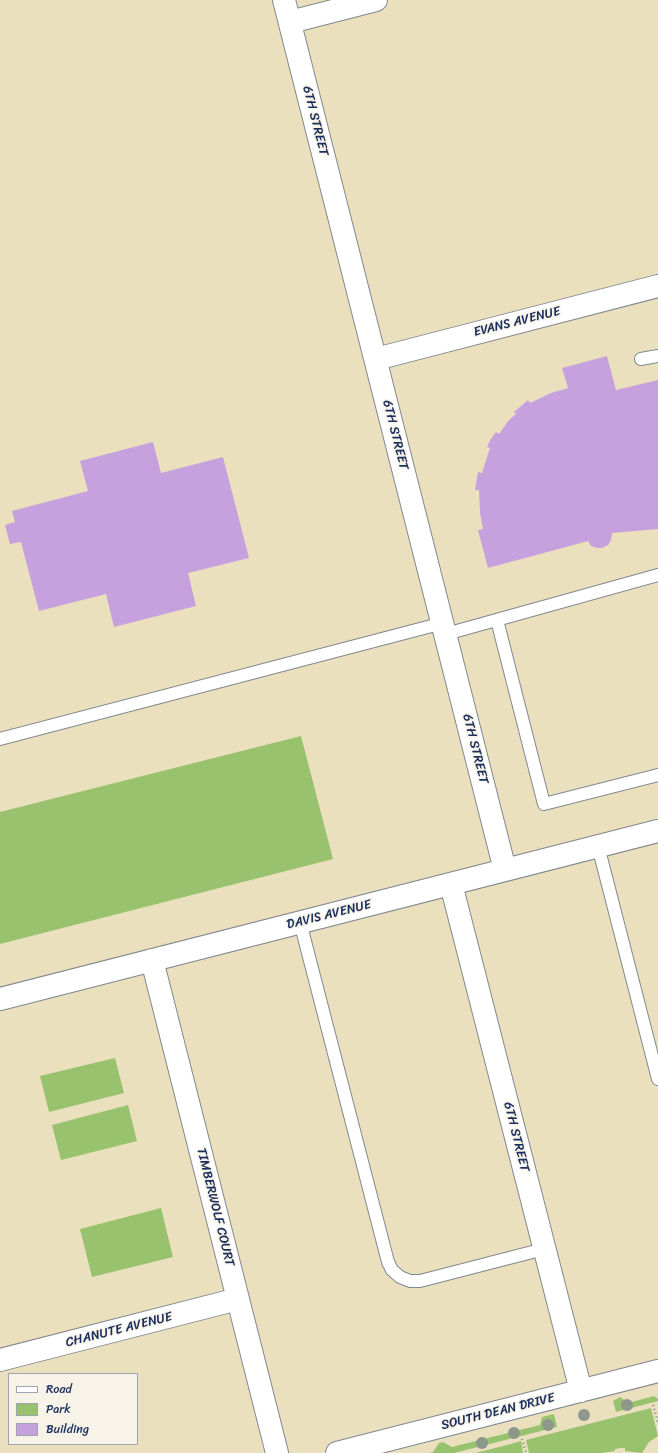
<!DOCTYPE html>
<style>
body{margin:0}
#map{position:relative;width:658px;height:1453px;overflow:hidden;background:#eae0be;font-family:Sriracha,sans-serif}
canvas{display:block}
.legend{position:absolute;left:8px;top:1373px;width:130px;height:72px;box-sizing:border-box;background:#f7f3e8;border:1px solid #9fa5b1;margin:0;padding:5px 7px;list-style:none;font-size:12px;color:#1b2f5e}
.legend li{display:flex;align-items:center;gap:8px;height:20px}
.legend b{width:20px;border:1px solid #9fa5b1}
</style>
<div id="map">
<canvas width="658" height="1453"></canvas>
<ul class="legend">
<li><b style="height:5px;background:#fff"></b>Road</li>
<li><b style="height:11px;background:#99c26e"></b>Park</li>
<li><b style="height:11px;background:#c6a1dd"></b>Building</li>
</ul>
</div>
<script>
const context = document.querySelector('canvas').getContext('2d');
context.lineJoin = 'round';
function fillPath(path, color) { context.fillStyle = color; context.fill(path, 'evenodd'); }
const toPath = rows => new Path2D(rows.map(r => 'M' + r).join(''));
function trace(path, color, width, dash) { context.strokeStyle = color; context.lineWidth = width; context.lineCap = dash ? 'butt' : 'round'; context.setLineDash(dash || []); context.stroke(path); }
function label(font, color, halo, rows, align = 'center') {
  context.font = font + ' Sriracha,sans-serif'; context.lineWidth = 3; context.setLineDash([]); context.textBaseline = 'middle'; context.strokeStyle = halo; context.fillStyle = color; for (const [text, x, y, turn = 0] of rows) {
    context.save(); context.translate(x, y); context.rotate((+turn || 0) * Math.PI / 180); context.textAlign = isNaN(turn) ? turn : align; if (halo) context.strokeText(text, 0, 0); context.fillText(text, 0, 0); context.restore();
  }
}
const green = toPath([
 [301,736,333,859,0,944,0,812],
 [115,1058,124,1093,49,1112,40,1076],
 [128,1105,137,1141,61,1160,52,1125],
 [161,1208,173,1257,92,1277,80,1229],
 [654,1396,658,1399,658,1401,616,1412,613,1401,620,1397,628,1403],
 [651,1408,658,1436,649,1442,642,1453,625,1451,625,1448,620,1448,615,1449,615,1451,601,1453,529,1453,526,1440],
 [554,1414,557,1427,454,1453,429,1453,433,1452,439,1443,443,1442,452,1447,540,1425,542,1417],
 [521,1441,523,1453,475,1453,511,1444]
]);
const building = toPath([
 [607,356,616,390,658,380,658,529,612,533,611,540,608,545,602,548,597,548,591,546,588,541,488,568,478,530,483,529,480,513,479,490,475,490,478,472,482,473,490,448,487,447,491,439,496,432,499,434,509,420,516,414,514,412,528,400,530,403,551,393,568,388,562,368],
 [153,442,161,473,223,457,249,558,188,573,196,606,114,627,106,594,39,611,21,542,10,544,5,525,15,522,12,511,88,491,80,461]
]);
const path = toPath([
 [653,1405,658,1423],
 [522,1439,526,1453]
]);
const service = toPath([
 [641,359,658,356],
 [497,620,544,804,658,775],
 [446,634,658,575],
 [0,739,443,623],
 [598,846,658,1079],
 [300,922,388,1262,392,1270,400,1277,410,1281,420,1281,544,1249]
]);
const minor = toPath([
 [284,0,505,870],
 [290,22,376,0],
 [376,359,658,286],
 [451,884,581,1391],
 [152,960,277,1453],
 [0,999,658,831],
 [0,1360,238,1299],
 [337,1453,658,1371]
]);
const trees = [
 [627,1405],
 [584,1415],
 [548,1425],
 [514,1433],
 [482,1443]
];
const streetNames = [
 ["6TH STREET",315,121,76],
 ["EVANS AVENUE",517,322,-14],
 ["6TH STREET",395,435,76],
 ["6TH STREET",475,749,76],
 ["DAVIS AVENUE",329,915,-14],
 ["6TH STREET",516,1137,76],
 ["TIMBERWOLF COURT",215,1207,76],
 ["CHANUTE AVENUE",119,1330,-14],
 ["SOUTH DEAN DRIVE",498,1412,-14]
];
fillPath(green, '#99c26e');
fillPath(building, '#c6a1dd');
trace(service, '#82888e', 14);
trace(minor, '#82888e', 24);
trace(path, '#82888e', 2.5, [1, 3]);
trace(service, '#fff', 12);
trace(minor, '#fff', 22);
context.fillStyle = '#8d978c';
for (const [x, y] of trees) { context.beginPath(); context.arc(x, y, 6, 0, 2 * Math.PI); context.fill(); }
label('13px', '#1b2f5e', '#f7f3e8', streetNames);
</script>
